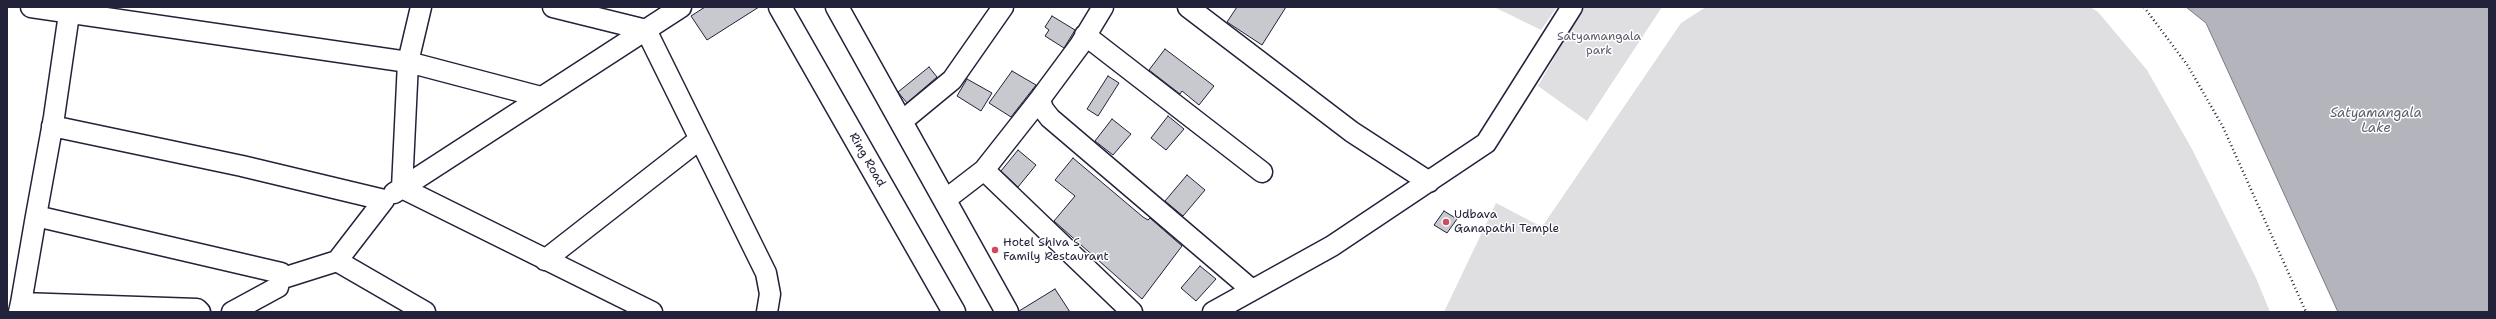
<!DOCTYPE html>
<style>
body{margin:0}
#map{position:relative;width:2496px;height:319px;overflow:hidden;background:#fff;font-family:"Shantell Sans",sans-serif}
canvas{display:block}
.frame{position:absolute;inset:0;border:8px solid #22223b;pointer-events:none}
</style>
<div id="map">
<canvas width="2496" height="319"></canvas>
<div class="frame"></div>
</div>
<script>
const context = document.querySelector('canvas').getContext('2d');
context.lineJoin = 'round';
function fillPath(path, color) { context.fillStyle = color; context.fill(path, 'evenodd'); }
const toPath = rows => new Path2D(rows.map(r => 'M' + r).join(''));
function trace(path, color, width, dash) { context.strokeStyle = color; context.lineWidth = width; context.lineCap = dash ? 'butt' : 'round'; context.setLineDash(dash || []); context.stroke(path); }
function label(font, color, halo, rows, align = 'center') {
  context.font = font + ' "Shantell Sans",sans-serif'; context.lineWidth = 3; context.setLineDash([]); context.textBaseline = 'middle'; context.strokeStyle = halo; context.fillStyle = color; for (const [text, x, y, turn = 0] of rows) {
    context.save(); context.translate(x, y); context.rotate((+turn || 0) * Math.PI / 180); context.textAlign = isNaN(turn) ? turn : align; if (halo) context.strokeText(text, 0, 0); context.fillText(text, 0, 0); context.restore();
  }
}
const green = toPath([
 [1494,7,1557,7,1541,30],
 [1583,7,1662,7,1587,121,1538,86],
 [1706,7,2090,7,2098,12,2147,70,2192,149,2256,278,2270,312,1444,312,1496,203,1542,227,1681,23]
]);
const water = toPath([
 [2186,7,2489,7,2489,312,2338,312,2206,23,2186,7]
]);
const building = toPath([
 [705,7,759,7,707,40,691,16,705,7],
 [1237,7,1286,7,1262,45,1227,22,1237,7],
 [1052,16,1075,30,1064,48,1045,36,1049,30,1045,27,1052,16],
 [1165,49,1214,86,1199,105,1182,91,1180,94,1149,70,1165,49],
 [929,67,937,77,907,103,898,92,929,67],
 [1012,71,1036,85,1011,117,989,103,1012,71],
 [1108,76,1119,83,1098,116,1087,109,1108,76],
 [967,79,992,93,981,111,957,96,967,79],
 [1168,116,1184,129,1166,150,1151,138,1168,116],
 [1112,119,1131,134,1113,155,1095,141,1112,119],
 [1018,150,1036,165,1018,187,1001,171,1018,150],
 [1073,158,1143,217,1148,220,1150,218,1182,246,1142,299,1054,221,1075,196,1055,180,1073,158],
 [1187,175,1205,190,1183,216,1165,201,1187,175],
 [1444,211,1457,219,1447,233,1434,225,1444,211],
 [1200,266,1216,279,1196,301,1181,288,1200,266],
 [1055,289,1070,312,1019,312,1019,311,1055,289]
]);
const path = toPath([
 [2144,7,2188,66,2223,127,2306,312]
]);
const minor = toPath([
 [31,7,408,62,541,97],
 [553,7,646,30,766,273,770,294,767,312],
 [1103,7,1080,45,1040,99,1043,109,1050,118,1252,290],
 [1188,7,1352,132,1429,182],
 [1085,35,1262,172],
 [901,122,952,80,1003,7],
 [52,126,242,166,384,200,337,261,280,279],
 [984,170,1132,312],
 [402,188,681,7],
 [402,188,652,312],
 [394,193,402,188,408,62,421,7],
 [945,200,984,170,1040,99],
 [36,216,54,117,70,7],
 [545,260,700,139],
 [337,261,425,312],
 [21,303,36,216,281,273,278,287,232,312],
 [19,312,21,303,197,309,200,312],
 [1213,312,1332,246,1486,143,1572,7]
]);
const major = toPath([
 [780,7,954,312],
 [837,7,1007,312]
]);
const markers = [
 [1446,222,4,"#d1495b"],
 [995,250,4,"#d1495b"]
];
const parkNames = [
 ["Satyamangala",1599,37],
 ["park",1599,51]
];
const streetNames = [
 ["Ring Road",867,160,60]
];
const poiNames = [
 ["Udbava",1454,215],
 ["Ganapathi Temple",1454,229],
 ["Hotel Shiva S",1003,243],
 ["Family Restaurant",1003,257]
];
const waterNames = [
 ["Satyamangala",2376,114],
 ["Lake",2376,129]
];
fillPath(green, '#dfdfe2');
fillPath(water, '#b4b4bc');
trace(water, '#7a7a88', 1);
fillPath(building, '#c8c8cf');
trace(building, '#22223b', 1);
trace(minor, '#22223b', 23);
trace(major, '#22223b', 25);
trace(path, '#22223b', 2.5, [1, 3]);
trace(minor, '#fff', 20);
trace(major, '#fff', 22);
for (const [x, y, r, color] of markers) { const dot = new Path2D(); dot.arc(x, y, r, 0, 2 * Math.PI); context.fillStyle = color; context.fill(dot); trace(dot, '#fff', 1.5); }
label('12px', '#5b5b6d', '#fff', parkNames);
label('12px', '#22223b', '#fff', streetNames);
label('12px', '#22223b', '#fff', poiNames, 'left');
label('italic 13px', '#5c5c6f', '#fff', waterNames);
</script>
